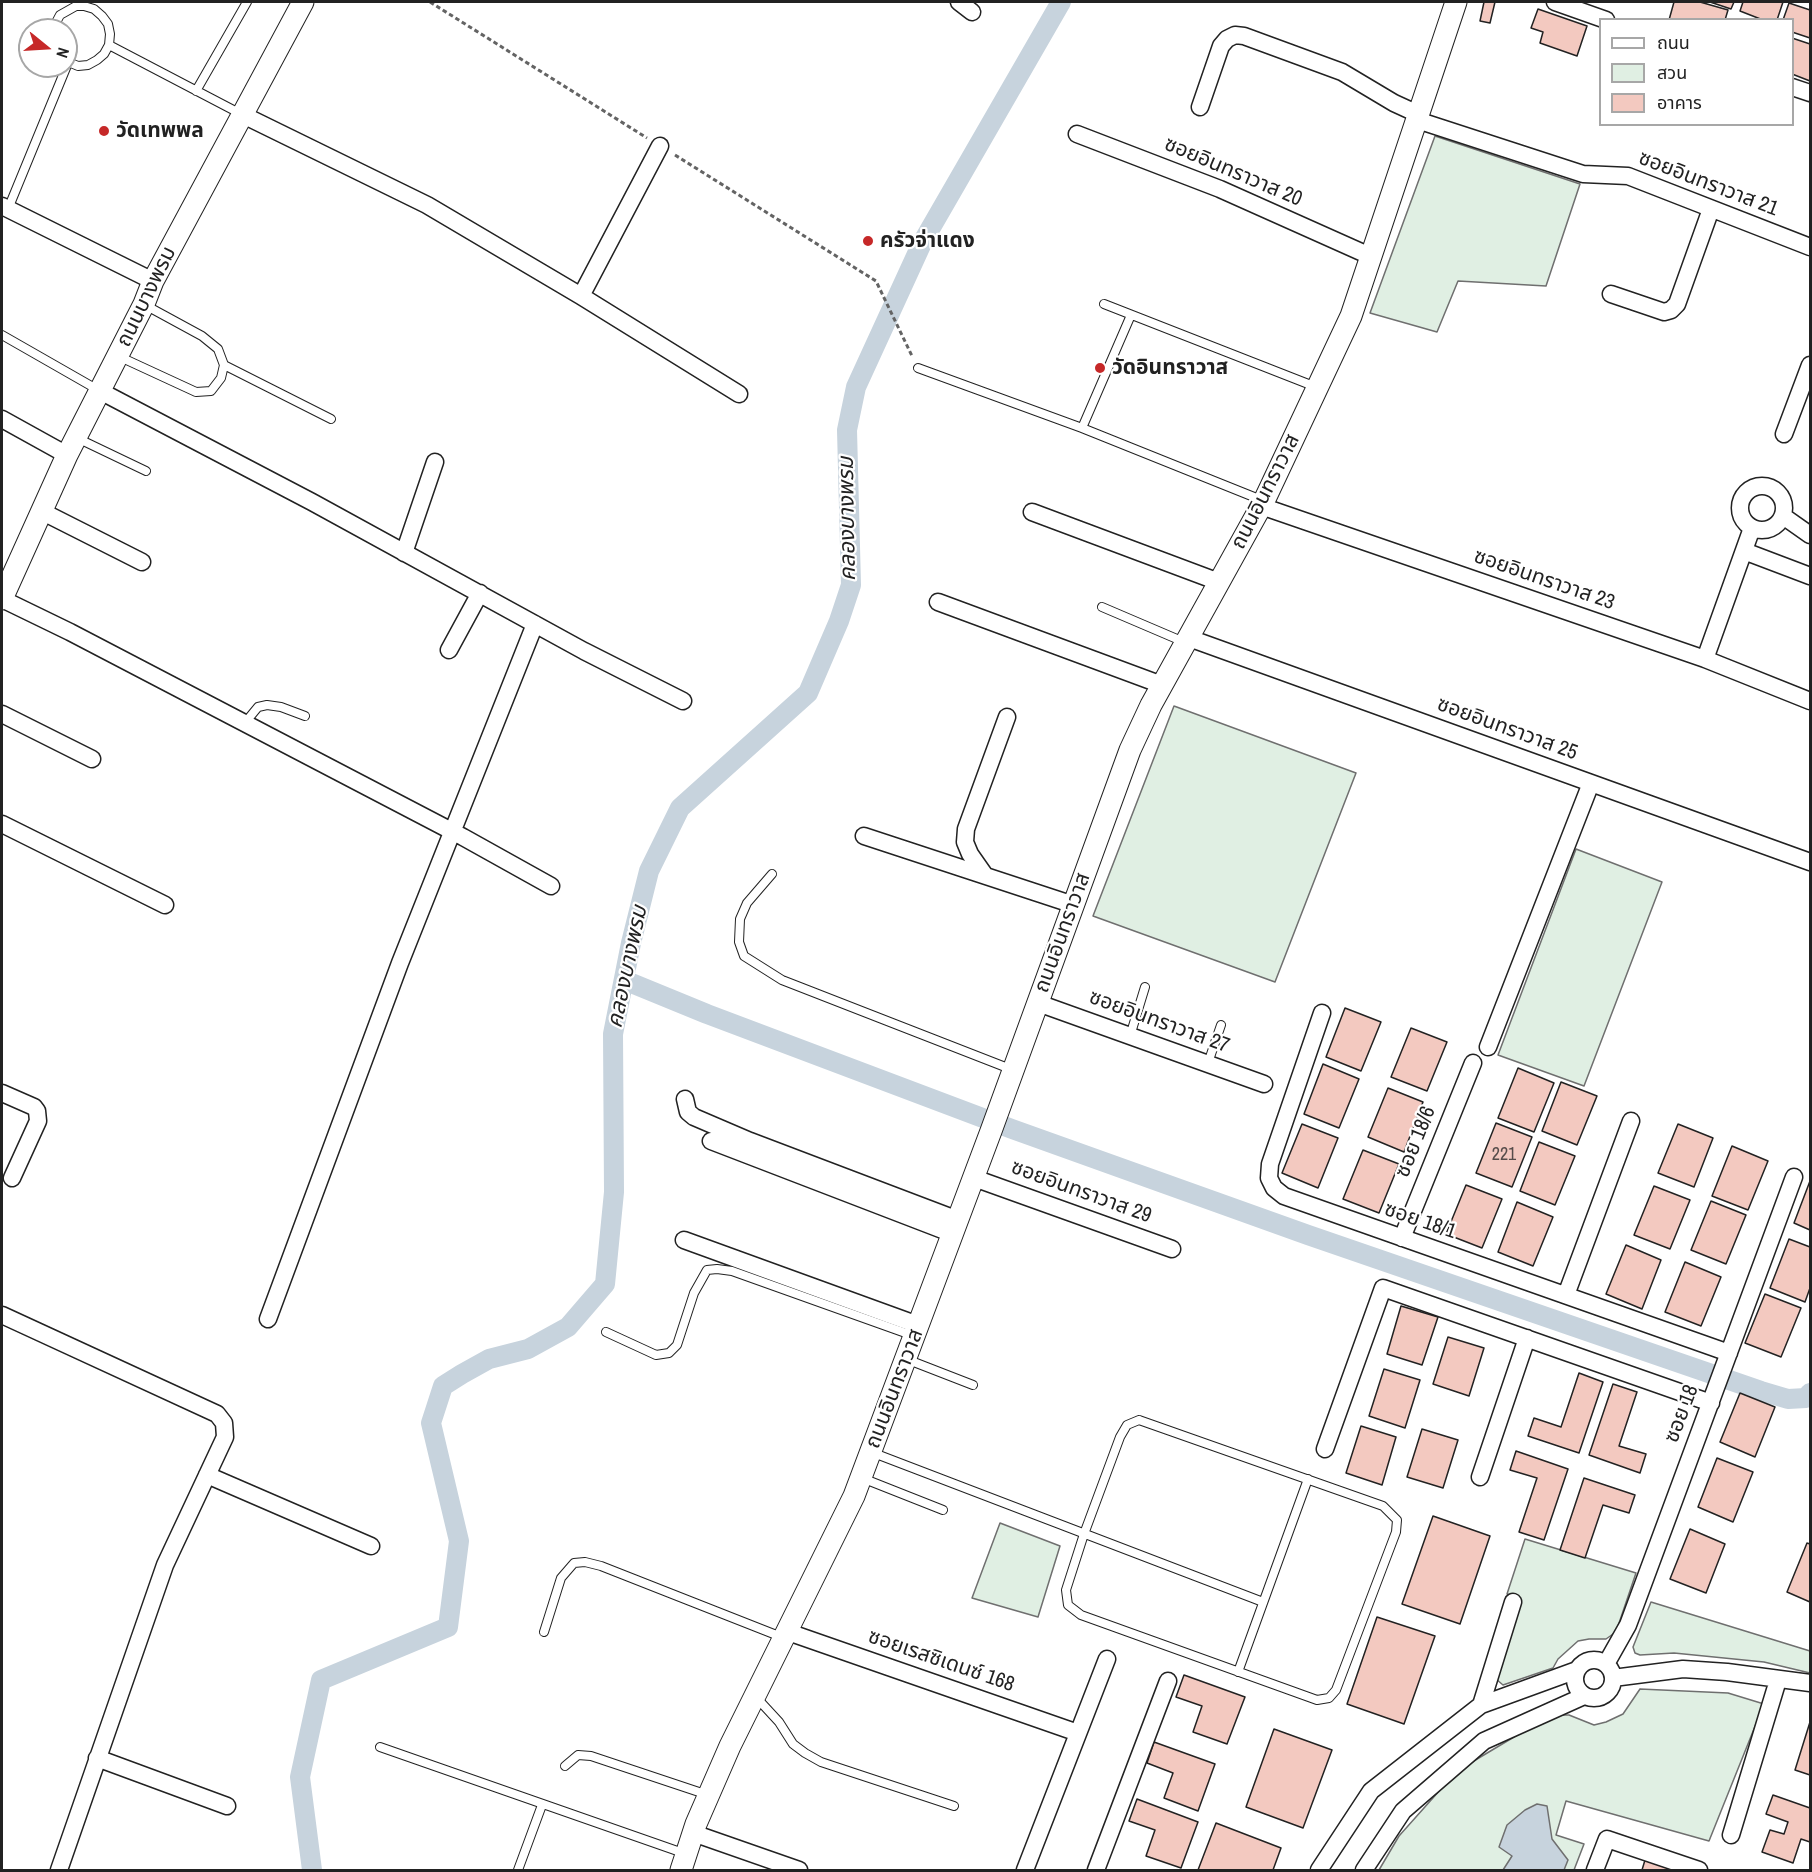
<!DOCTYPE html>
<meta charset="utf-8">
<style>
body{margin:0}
#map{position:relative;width:1812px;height:1872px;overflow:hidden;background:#fff;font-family:"Archivo Narrow","Noto Sans Thai",sans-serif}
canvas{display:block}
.frame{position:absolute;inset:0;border:3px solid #222;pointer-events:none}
.legend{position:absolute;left:1599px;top:18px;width:195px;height:108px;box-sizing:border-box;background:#fff;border:2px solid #a7a7a7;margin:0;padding:8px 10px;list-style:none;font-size:18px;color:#222}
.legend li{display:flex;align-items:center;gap:12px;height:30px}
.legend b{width:30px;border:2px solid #a7a7a7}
.north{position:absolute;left:18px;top:18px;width:60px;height:60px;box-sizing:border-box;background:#fff;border:2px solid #a7a7a7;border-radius:50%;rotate:108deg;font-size:16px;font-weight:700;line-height:24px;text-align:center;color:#222}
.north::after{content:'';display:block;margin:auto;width:21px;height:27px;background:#c62828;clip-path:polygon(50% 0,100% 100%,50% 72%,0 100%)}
</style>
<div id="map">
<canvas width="1812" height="1872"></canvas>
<div class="frame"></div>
<ul class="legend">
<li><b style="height:8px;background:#fff"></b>ถนน</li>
<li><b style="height:16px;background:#e0efe3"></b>สวน</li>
<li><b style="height:16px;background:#f3c9c0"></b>อาคาร</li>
</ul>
<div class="north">N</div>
</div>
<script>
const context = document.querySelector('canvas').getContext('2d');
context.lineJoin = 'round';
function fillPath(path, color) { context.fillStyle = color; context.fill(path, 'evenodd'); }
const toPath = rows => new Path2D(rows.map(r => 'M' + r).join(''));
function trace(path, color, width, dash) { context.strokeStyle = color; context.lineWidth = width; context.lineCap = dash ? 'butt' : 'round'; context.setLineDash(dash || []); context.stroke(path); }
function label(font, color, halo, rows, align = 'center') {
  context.font = font + ' "Archivo Narrow","Noto Sans Thai",sans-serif'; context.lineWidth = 4.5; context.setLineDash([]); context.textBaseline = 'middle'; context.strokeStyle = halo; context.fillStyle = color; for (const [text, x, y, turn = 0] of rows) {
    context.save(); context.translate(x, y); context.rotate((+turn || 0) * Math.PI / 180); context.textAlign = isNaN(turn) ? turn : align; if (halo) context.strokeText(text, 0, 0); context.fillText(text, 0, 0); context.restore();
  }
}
const green = toPath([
 [1435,136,1580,184,1546,286,1458,281,1437,332,1370,313,1435,136],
 [1174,706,1356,773,1275,982,1093,916,1174,706],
 [1576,849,1662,882,1584,1086,1498,1055,1576,849],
 [1000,1523,1060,1546,1038,1617,972,1598,1000,1523],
 [1525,1539,1636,1573,1616,1632,1606,1639,1589,1639,1578,1641,1558,1659,1553,1668,1503,1685,1496,1679,1521,1602,1507,1594,1525,1539],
 [1651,1602,1810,1651,1810,1673,1764,1662,1674,1653,1640,1655,1635,1653,1633,1647,1651,1602],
 [1640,1689,1728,1693,1764,1704,1709,1841,1566,1801,1556,1835,1584,1844,1574,1870,1379,1870,1399,1836,1457,1771,1524,1731,1560,1715,1569,1715,1594,1725,1606,1722,1623,1714,1640,1689]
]);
const water = toPath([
 [1537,1804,1547,1806,1552,1839,1568,1860,1564,1870,1503,1870,1512,1856,1499,1847,1507,1825,1525,1810,1537,1804]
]);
const canal = toPath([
 [624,980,707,1014,1012,1129,1308,1235,1761,1391,1788,1399,1806,1398,1810,1393],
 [312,1870,300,1777,321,1680,448,1627,459,1541,431,1423,443,1386,462,1374,489,1359,528,1349,568,1327,605,1284,614,1192,613,1034,631,943,649,871,680,808,808,693,839,621,851,585,847,430,856,387,922,243,1061,2]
]);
const building = toPath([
 [1484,2,1495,2,1490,23,1480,21,1484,2],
 [1674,2,1700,2,1728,10,1725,20,1669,20,1674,2],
 [1710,2,1734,2,1731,9,1710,2],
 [1743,2,1783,2,1777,20,1763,20,1740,11,1743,2],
 [1789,3,1810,10,1810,38,1792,32,1792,20,1783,20,1789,3],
 [1538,9,1587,26,1577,56,1540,43,1543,32,1531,28,1538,9],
 [1792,38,1810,44,1810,81,1792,74,1792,38],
 [1345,1008,1381,1022,1361,1071,1326,1057,1345,1008],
 [1411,1028,1447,1042,1427,1091,1391,1077,1411,1028],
 [1323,1064,1359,1079,1339,1128,1304,1114,1323,1064],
 [1518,1068,1554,1083,1534,1132,1498,1118,1518,1068],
 [1561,1082,1597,1096,1577,1145,1542,1131,1561,1082],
 [1388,1088,1423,1102,1404,1152,1368,1137,1388,1088],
 [1496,1123,1532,1137,1512,1187,1476,1173,1496,1123],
 [1302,1124,1338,1138,1318,1188,1282,1173,1302,1124],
 [1678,1124,1713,1138,1694,1187,1658,1173,1678,1124],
 [1539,1142,1575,1156,1555,1205,1520,1191,1539,1142],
 [1732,1146,1768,1161,1748,1210,1712,1196,1732,1146],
 [1363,1150,1399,1164,1379,1213,1343,1199,1363,1150],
 [1810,1181,1810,1230,1794,1223,1810,1181],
 [1466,1185,1502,1199,1482,1248,1446,1234,1466,1185],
 [1654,1186,1690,1200,1670,1249,1634,1235,1654,1186],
 [1711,1201,1746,1215,1726,1264,1691,1250,1711,1201],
 [1517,1202,1553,1217,1533,1266,1498,1252,1517,1202],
 [1789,1239,1810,1247,1810,1288,1805,1302,1770,1288,1789,1239],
 [1626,1245,1661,1260,1642,1309,1606,1294,1626,1245],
 [1685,1262,1721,1277,1701,1326,1665,1312,1685,1262],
 [1765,1294,1801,1308,1781,1357,1745,1343,1765,1294],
 [1401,1306,1438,1317,1422,1365,1387,1354,1401,1306],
 [1448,1337,1484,1348,1469,1396,1433,1384,1448,1337],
 [1384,1369,1420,1380,1405,1428,1369,1416,1384,1369],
 [1579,1373,1603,1382,1579,1453,1528,1436,1534,1418,1561,1427,1579,1373],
 [1613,1384,1637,1392,1619,1446,1646,1454,1640,1473,1589,1455,1613,1384],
 [1740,1393,1775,1407,1755,1457,1720,1442,1740,1393],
 [1361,1426,1396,1437,1382,1485,1346,1473,1361,1426],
 [1422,1429,1458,1440,1443,1488,1407,1477,1422,1429],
 [1516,1451,1568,1469,1544,1540,1519,1532,1537,1478,1510,1470,1516,1451],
 [1717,1458,1753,1472,1733,1522,1698,1507,1717,1458],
 [1584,1478,1635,1495,1629,1513,1603,1505,1585,1558,1560,1550,1584,1478],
 [1433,1516,1490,1536,1460,1624,1402,1604,1433,1516],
 [1690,1529,1725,1544,1706,1593,1670,1579,1690,1529],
 [1807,1543,1810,1544,1810,1602,1787,1592,1807,1543],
 [1377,1617,1435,1636,1404,1724,1347,1704,1377,1617],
 [1184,1675,1245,1697,1227,1744,1193,1732,1202,1706,1176,1697,1184,1675],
 [1810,1722,1810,1775,1795,1770,1810,1722],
 [1274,1729,1332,1750,1303,1828,1246,1807,1274,1729],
 [1154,1742,1215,1764,1198,1811,1164,1798,1173,1773,1147,1763,1154,1742],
 [1773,1795,1810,1808,1810,1842,1801,1839,1793,1863,1762,1852,1770,1830,1784,1834,1788,1822,1766,1814,1773,1795],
 [1137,1799,1198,1822,1181,1868,1146,1856,1155,1830,1129,1821,1137,1799],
 [1216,1823,1281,1848,1273,1870,1198,1870,1216,1823],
 [1645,1860,1674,1870,1642,1870,1645,1860]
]);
const path = toPath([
 [430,2,647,138],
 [675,155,876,281,912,356]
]);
const service = toPath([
 [52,30,60,15,76,6,84,6,94,9,102,16,108,24,110,34,109,45,104,54,97,60,88,65,78,66,66,61],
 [109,45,241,114],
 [196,91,247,2],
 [8,209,68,63],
 [1104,304,1316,387],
 [2,335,100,391],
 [118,356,196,392,211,391,221,378,224,365,218,349,202,336,145,305],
 [224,365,331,419],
 [918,368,1082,428,1264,501],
 [1082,428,1131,315],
 [77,438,146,471],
 [1102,607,1184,642],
 [244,724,258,707,267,705,281,707,305,716],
 [772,874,747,903,740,919,739,942,744,956,782,980,1013,1070],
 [1130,1036,1145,987],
 [1208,1063,1221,1025],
 [606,1332,656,1355,669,1353,677,1345,694,1293,707,1270,717,1269,732,1271,914,1336],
 [906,1359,973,1385],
 [1139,1420,1383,1506,1397,1520,1396,1532,1336,1690,1329,1698,1317,1700,1081,1615,1068,1605,1066,1590,1084,1534,1120,1437,1127,1425,1139,1420],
 [871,1452,1263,1602],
 [862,1478,943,1510],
 [544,1632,561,1578,574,1563,585,1562,601,1566,784,1638],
 [1238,1672,1308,1479],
 [755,1696,779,1722,793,1744,805,1753,821,1762,954,1806],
 [380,1747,686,1854],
 [565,1766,578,1755,591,1756,708,1795],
 [518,1870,542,1805]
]);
const minor = toPath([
 [959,2,972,12],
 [1555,2,1606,20],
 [1792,87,1810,93],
 [1200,107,1221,46,1227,39,1235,35,1244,36,1342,72,1394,103,1418,114],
 [241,114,427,205,581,296,739,394],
 [1417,120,1583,174,1628,176,1810,247],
 [1077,134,1220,189,1370,256],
 [2,206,153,281],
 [1611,294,1664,312,1671,310,1677,304,1711,209],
 [581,296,660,146],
 [100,391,312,502,584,651,683,701],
 [2,419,67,455],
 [1784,434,1810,365],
 '1740 508a22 22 0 1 1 44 0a22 22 0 1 1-44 0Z',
 [1261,506,1705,659,1810,701],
 [41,511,142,562],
 [1032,512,1219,582],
 [1783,516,1810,535],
 [1744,551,1810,576],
 [404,553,435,462],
 [2,599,70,632,463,837,551,886],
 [938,602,1162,685],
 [1189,638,1810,862],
 [449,650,480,593],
 [1705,659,1752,528],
 [2,714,92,759],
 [2,824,165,905],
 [864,836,1074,905],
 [984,874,970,854,965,842,966,829,1007,717],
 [1038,1003,1264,1084],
 [1322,1013,1270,1164,1269,1178,1274,1188,1284,1196,1729,1353],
 [1488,1047,1591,783],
 [2,1093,34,1107,37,1111,38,1121,12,1178],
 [685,1099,688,1112,694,1117,750,1141,958,1220],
 [711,1141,953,1234],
 [974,1178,1172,1249],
 [1402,1238,1473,1063],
 [684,1240,918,1325],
 [1566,1295,1631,1121],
 [2,1315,217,1414,224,1423,225,1437,165,1565,59,1870],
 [268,1319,400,963,535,624],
 [1325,1449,1383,1288,1711,1403],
 [207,1475,371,1546],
 [1480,1477,1527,1338],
 [788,1632,1078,1733],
 '1575 1679a19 19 0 1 1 38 0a19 19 0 1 1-38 0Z',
 [1606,1664,1628,1625,1794,1177],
 [1613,1678,1683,1669,1727,1672,1810,1683],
 [1481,1705,1513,1602],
 [97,1758,227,1806],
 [693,1833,799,1870],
 [1731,1835,1778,1680],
 [1025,1870,1107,1659],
 [1096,1870,1168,1681],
 [1319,1870,1371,1791,1481,1705,1577,1670],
 [1364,1870,1403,1811,1484,1741,1584,1696],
 [1595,1870,1607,1839,1699,1870]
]);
const tertiary = toPath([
 [2,599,67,455,144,304,153,281,303,2],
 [681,1870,696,1824,730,1746,854,1496,991,1131,1130,750,1151,705,1264,501,1351,316,1456,2]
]);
const markers = [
 [104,131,6,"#c62828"],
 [868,241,6,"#c62828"],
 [1100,368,6,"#c62828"]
];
const numberNames = [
 ["221",1504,1155]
];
const poiNames = [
 ["วัดเทพพล",116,131],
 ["ครัวจ่าแดง",880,241],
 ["วัดอินทราวาส",1112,368]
];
const streetNames = [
 ["ซอยอินทราวาส 20",1233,172,23],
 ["ซอยอินทราวาส 21",1708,184,21],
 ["ถนนบางพรม",147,297,-64],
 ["ถนนอินทราวาส",1266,492,-63],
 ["ซอยอินทราวาส 23",1544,580,19],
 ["ซอยอินทราวาส 25",1507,729,20],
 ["ถนนอินทราวาส",1063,933,-70],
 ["ซอยอินทราวาส 27",1159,1022,20],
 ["ซอย 18/6",1416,1142,-68],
 ["ซอยอินทราวาส 29",1081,1192,20],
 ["ซอย 18/1",1420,1221,19],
 ["ถนนอินทราวาส",895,1389,-69],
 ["ซอย 18",1682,1414,-69],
 ["ซอยเรสซิเดนซ์ 168",941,1661,19]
];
const waterNames = [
 ["คลองบางพรม",848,519,-91],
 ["คลองบางพรม",628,967,-78]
];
fillPath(green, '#e0efe3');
trace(green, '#6f6f6f', 1.5);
fillPath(water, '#c7d3dd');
trace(water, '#6f6f6f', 1.5);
trace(canal, '#c7d3dd', 20);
fillPath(building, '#f3c9c0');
trace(building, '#222', 1.5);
trace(service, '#222', 10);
trace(minor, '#222', 19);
trace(tertiary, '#222', 23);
trace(path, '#646464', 3, [4.5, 3]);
trace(service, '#fff', 8);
trace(minor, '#fff', 16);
trace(tertiary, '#fff', 21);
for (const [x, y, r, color] of markers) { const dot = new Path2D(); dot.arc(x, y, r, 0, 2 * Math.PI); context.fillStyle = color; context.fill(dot); trace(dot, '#fff', 2); }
label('18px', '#564c4a', null, numberNames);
label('bold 21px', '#222', '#fff', poiNames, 'left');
label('21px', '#222', '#fff', streetNames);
label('italic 22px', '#222', '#fff', waterNames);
</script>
